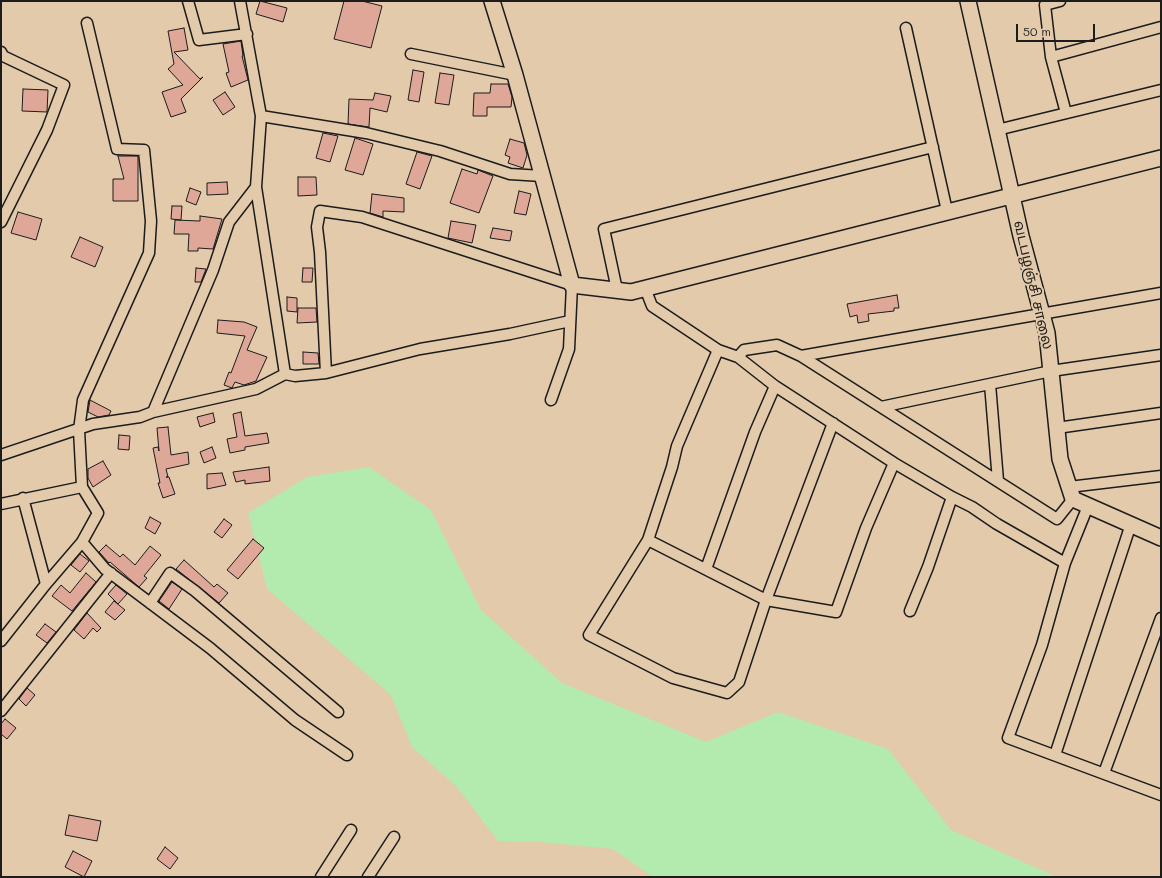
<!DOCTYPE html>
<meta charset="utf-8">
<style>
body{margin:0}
#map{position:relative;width:1162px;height:878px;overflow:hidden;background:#e3caab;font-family:Mali,sans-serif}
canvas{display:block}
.frame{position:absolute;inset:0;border:2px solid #1c1c1c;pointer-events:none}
.scale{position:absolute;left:1016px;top:24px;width:79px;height:18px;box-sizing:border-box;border:2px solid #1c1c1c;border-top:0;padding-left:5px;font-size:12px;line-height:14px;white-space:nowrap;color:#1c1c1c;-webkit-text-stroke:3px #e3caab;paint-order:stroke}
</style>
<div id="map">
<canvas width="1162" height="878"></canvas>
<div class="frame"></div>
<div class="scale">50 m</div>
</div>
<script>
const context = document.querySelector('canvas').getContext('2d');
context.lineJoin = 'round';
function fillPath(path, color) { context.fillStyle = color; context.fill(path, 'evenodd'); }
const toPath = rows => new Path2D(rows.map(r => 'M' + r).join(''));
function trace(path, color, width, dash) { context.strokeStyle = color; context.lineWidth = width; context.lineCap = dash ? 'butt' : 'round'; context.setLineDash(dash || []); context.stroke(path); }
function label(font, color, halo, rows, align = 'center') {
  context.font = font + ' Mali,"Noto Sans Tamil",sans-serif'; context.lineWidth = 4; context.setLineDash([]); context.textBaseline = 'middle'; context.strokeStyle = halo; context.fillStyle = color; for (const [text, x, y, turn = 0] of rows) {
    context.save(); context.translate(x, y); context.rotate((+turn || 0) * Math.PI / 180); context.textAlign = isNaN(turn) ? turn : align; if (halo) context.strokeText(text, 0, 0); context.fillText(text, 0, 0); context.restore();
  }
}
const green = toPath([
 [369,467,431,510,481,610,562,683,706,742,778,712,888,749,951,830,1057,877,653,877,613,849,540,842,498,841,457,787,412,747,391,695,267,589,248,513,307,477]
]);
const building = toPath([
 [260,1,287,8,283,22,256,14,260,1],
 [344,1,362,1,382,6,371,48,334,39,344,1],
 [184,28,188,50,174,52,200,79,203,77,181,99,186,112,171,117,162,92,183,85,168,69,174,64,168,31,184,28],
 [241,41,243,56,242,56,248,80,231,87,226,73,229,72,223,44,241,41],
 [413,70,424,72,419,102,408,100,413,70],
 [440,73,454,75,449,105,435,103,440,73],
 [491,84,508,84,512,97,511,107,487,107,487,116,473,116,474,93,490,93,491,84],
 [23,89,48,90,47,112,22,111,23,89],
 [225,92,235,107,223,115,213,100,225,92],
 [375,93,391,96,387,112,370,108,369,127,348,124,349,99,373,100,375,93],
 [323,133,338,136,330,162,316,158,323,133],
 [355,138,373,144,363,175,345,170,355,138],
 [510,139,524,143,527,155,523,168,508,163,510,157,505,155,510,139],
 [417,152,432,156,420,189,406,184,417,152],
 [118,156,138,156,138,201,113,201,113,179,124,179,118,156],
 [462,169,477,174,478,170,493,176,479,213,450,203,462,169],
 [298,177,316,177,317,195,298,196,298,177],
 [227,182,228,194,207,195,207,183,227,182],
 [190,188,201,192,196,205,186,201,190,188],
 [519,191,531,194,526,215,514,213,519,191],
 [372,194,404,198,404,212,383,211,383,217,370,213,372,194],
 [172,206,182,206,181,220,171,219,172,206],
 [18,212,42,219,36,240,11,233,18,212],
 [200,216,222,219,213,249,198,248,198,251,188,251,189,234,174,234,175,220,200,221,200,216],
 [451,221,476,225,472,243,448,238,451,221],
 [493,228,512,231,510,241,490,238,493,228],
 [80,237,103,247,95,267,71,257,80,237],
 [196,268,206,269,201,282,195,282,196,268],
 [303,268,313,268,312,282,302,282,303,268],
 [897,295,899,308,894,308,894,311,868,314,869,321,858,323,857,315,850,317,847,304,897,295],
 [287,297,297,298,297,312,287,311,287,297],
 [298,308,316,308,317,322,297,323,298,308],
 [218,320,244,322,257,327,247,350,267,357,256,381,244,385,235,382,232,388,224,385,229,372,231,373,245,336,217,333,218,320],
 [303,352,318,353,319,364,303,364,303,352],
 [90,400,111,411,109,415,98,417,88,412,90,400],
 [241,412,245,436,267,433,269,443,245,447,245,450,230,453,227,439,237,437,233,414,241,412],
 [213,413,215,422,200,427,197,417,213,413],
 [168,427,171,455,188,452,189,464,166,469,168,477,166,477,169,477,175,494,163,498,158,483,160,483,153,448,158,447,159,451,157,428,168,427],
 [119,435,130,436,129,450,118,449,119,435],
 [212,447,216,458,204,463,200,452,212,447],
 [103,461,111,475,93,487,88,478,88,469,103,461],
 [269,467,270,481,245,484,245,480,236,482,233,472,269,467],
 [222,473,226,485,207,489,207,474,222,473],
 [150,517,161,523,155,534,145,528,150,517],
 [224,519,232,525,222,538,214,532,224,519],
 [253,539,264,548,238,579,227,570,253,539],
 [106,545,120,557,123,554,135,565,150,546,161,555,144,576,147,578,139,587,110,562,109,563,99,552,106,545],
 [80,554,89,561,80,572,71,565,80,554],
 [184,560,214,587,217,584,228,593,219,603,176,569,184,560],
 [86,573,96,582,72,611,52,596,61,585,70,593,86,573],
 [172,582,182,589,169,609,159,601,172,582],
 [116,585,127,594,118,604,108,594,116,585],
 [114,601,125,610,115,620,105,612,114,601],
 [87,613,101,628,97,632,93,628,84,639,74,630,87,613],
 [45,624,56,632,47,643,36,635,45,624],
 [27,688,35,695,26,706,19,699,27,688],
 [5,719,16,728,7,739,1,734,1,724,5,719],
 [69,815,101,821,97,841,65,835,69,815],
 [165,847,178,858,170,869,157,859,165,847],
 [73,851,92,861,84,877,65,867,73,851]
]);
const street = toPath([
 [188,1,199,40,247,34],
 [240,1,261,116,256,187,285,374],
 [1060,1,1045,5,1051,57,1066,113],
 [906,28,947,211],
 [1,52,3,56,64,85,47,130,1,222],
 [411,54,515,75],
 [1051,57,1161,27],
 [261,116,366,133,440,151,510,174,542,176],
 [997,130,1161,90],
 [645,288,652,306,718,350,738,357,775,386,894,463,952,497],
 [617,290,604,229,933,147],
 [718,350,677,446,672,467,648,540,589,635,673,678,727,693,739,682,766,600,833,423],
 [738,357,744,350,777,345,801,356],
 [326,373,320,252,317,227,320,211,362,217,572,285,569,349,551,400],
 [990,384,998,481],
 [881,407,801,356,1161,293],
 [153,412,213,270,229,222,256,187],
 [1057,428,1161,413],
 [1,455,93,424,140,417,153,412,256,389,285,374,295,376,326,373,420,349,510,334,570,321],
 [1069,487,1161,476],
 [23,498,46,584],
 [1073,499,1057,519,881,407,1051,371,1161,355],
 [1,504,82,487],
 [648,540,766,600,836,612,866,528,894,463],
 [82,542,105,569,210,648,295,720,347,755],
 [1065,563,1042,645,1008,738,1161,795],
 [706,569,755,432,775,386],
 [150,603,170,573,195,591,338,712],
 [910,611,928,567,952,497,972,507,997,524,1065,563,1088,506],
 [1,641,46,584,82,542,98,513,82,487,79,430,83,400,149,253,151,221,144,150,117,149,87,23],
 [1,711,111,573],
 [1055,755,1131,524],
 [1104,773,1161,618],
 [321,877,351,830],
 [368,877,394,837]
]);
const secondary = toPath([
 [492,1,515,75,572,285,631,292,1161,158],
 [968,1,1021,236,1047,333,1060,459,1073,499,1161,538]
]);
const streetNames = [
 ["வடபழஞ்சி சாலை",1033,285,77]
];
fillPath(green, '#b3eaad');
fillPath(building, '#dfa797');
trace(building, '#1c1c1c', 1);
trace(street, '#1c1c1c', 13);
trace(secondary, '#1c1c1c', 18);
trace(street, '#e3caab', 10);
trace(secondary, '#e3caab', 15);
label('14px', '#1c1c1c', '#e3caab', streetNames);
</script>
